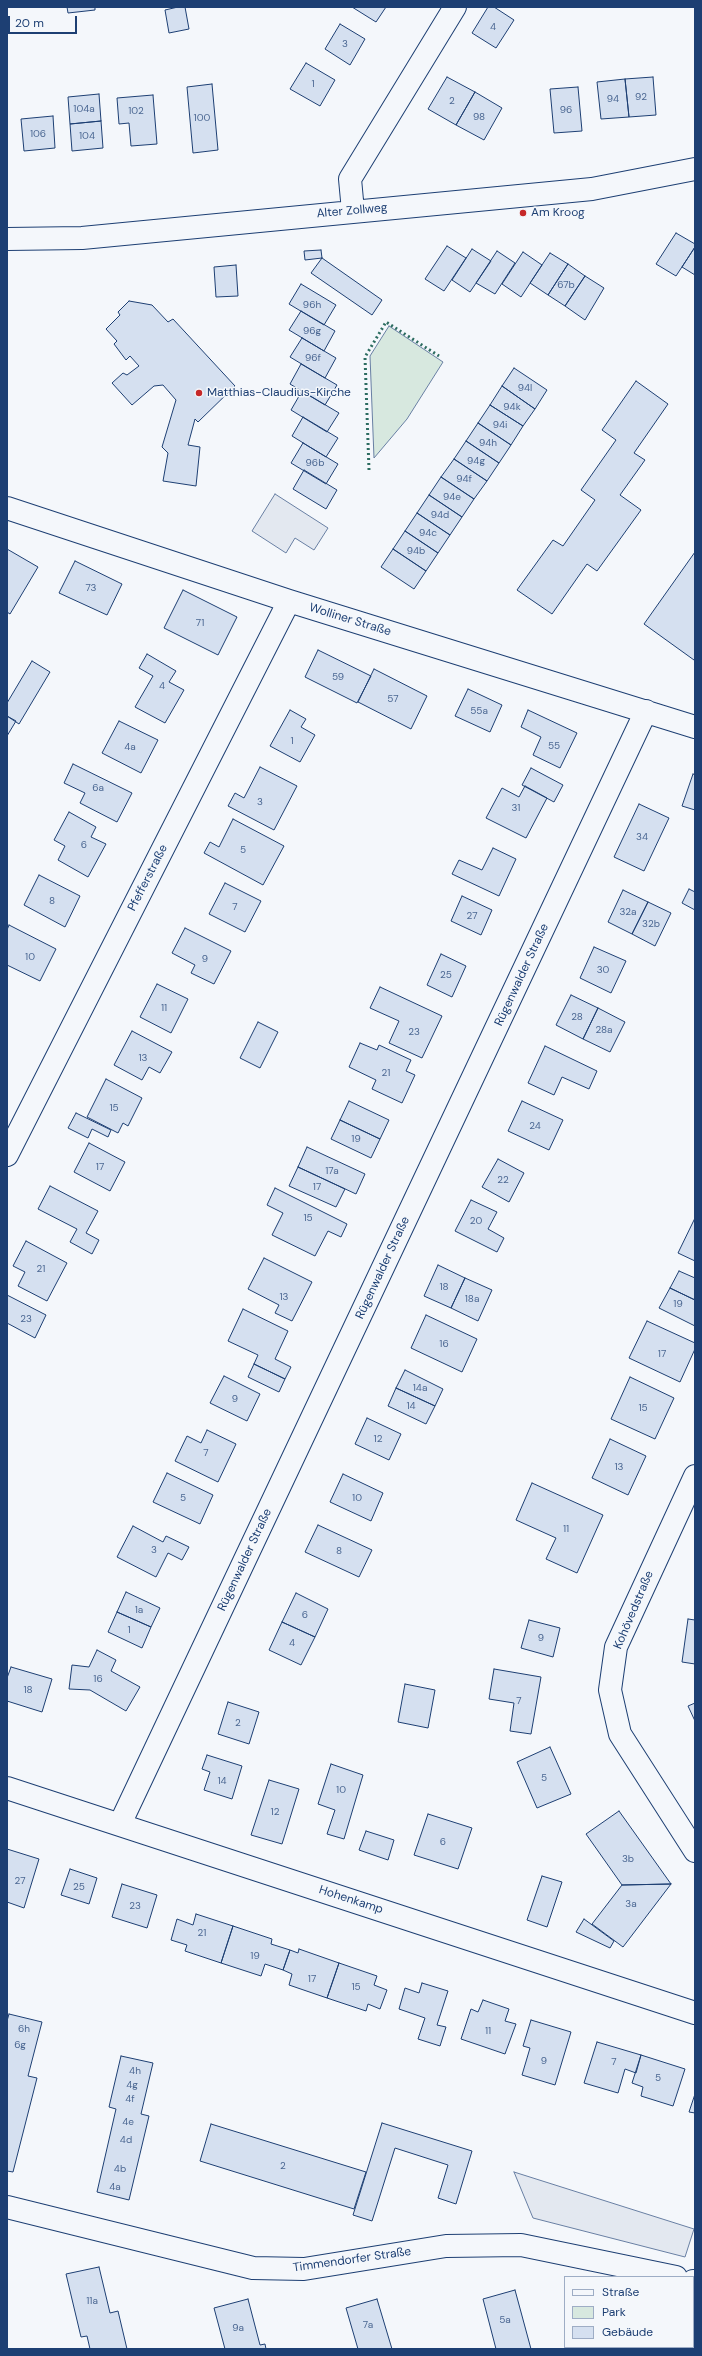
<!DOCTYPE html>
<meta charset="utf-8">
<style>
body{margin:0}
#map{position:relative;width:702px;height:2356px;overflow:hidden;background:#f4f7fb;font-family:"DM Sans",sans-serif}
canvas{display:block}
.frame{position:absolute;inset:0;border:8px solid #1d3f73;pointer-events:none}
.legend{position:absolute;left:564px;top:2276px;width:130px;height:72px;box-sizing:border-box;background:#f4f7fb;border:1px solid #9eadc5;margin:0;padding:5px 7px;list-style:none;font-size:12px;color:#1d3f73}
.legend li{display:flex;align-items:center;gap:8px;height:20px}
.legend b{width:20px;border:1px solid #9eadc5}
.scale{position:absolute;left:8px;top:16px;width:69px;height:18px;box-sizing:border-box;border:2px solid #1d3f73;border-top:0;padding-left:5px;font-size:12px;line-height:14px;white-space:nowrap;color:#1d3f73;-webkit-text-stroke:3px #f4f7fb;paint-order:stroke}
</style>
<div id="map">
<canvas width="702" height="2356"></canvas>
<div class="frame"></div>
<ul class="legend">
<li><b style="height:5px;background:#f4f7fb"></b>Straße</li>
<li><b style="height:11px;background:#d7e8df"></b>Park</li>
<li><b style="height:11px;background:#d5e0f0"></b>Gebäude</li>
</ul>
<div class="scale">20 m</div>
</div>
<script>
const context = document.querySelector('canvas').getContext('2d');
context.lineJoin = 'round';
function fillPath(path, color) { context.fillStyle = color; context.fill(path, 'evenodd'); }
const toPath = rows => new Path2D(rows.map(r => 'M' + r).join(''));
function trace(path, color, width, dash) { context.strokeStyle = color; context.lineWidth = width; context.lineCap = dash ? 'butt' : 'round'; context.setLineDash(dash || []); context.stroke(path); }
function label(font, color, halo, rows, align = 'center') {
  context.font = font + ' "DM Sans",sans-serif'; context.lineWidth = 3; context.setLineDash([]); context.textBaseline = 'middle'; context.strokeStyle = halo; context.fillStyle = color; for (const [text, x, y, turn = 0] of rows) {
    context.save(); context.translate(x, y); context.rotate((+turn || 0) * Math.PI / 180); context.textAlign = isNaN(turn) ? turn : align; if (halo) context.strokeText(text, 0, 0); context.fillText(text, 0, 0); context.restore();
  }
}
const green = toPath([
 [389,326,443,362,407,419,374,458,370,356,389,326]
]);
const parking = toPath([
 [275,494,328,528,314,550,295,538,286,553,252,531,275,494],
 [514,2172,694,2229,685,2257,533,2218,514,2172]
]);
const building = toPath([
 [67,7,95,7,95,10,68,13,67,7],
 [178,7,185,7,189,29,169,33,165,10,178,7],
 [352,7,386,7,376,22,352,7],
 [488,7,494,7,514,20,496,48,472,33,488,7],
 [340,24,365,39,350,65,325,49,340,24],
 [306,63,335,80,320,106,290,89,306,63],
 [447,77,475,92,456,125,428,109,447,77],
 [653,77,656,115,629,117,625,79,653,77],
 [625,79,629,117,601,119,597,82,625,79],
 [212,84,218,150,193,153,187,87,212,84],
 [578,87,582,131,554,133,550,89,578,87],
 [475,92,502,108,484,140,456,125,475,92],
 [99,94,101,121,70,124,68,97,99,94],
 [153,95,157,144,131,146,129,123,119,124,117,98,153,95],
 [53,116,55,148,24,151,21,119,53,116],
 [101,121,103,148,72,151,70,124,101,121],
 [676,233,695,244,695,247,676,276,656,264,676,233],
 [447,246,466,258,444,291,425,279,447,246],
 [695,247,695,275,682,267,695,247],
 [472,249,491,261,470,292,452,280,472,249],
 [321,250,322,258,305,260,304,251,321,250],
 [497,251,515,263,495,294,476,283,497,251],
 [523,252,542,265,521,297,502,284,523,252],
 [550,253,568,264,548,295,530,283,550,253],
 [322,258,382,300,372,315,311,273,322,258],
 [568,264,585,276,565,306,548,295,568,264],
 [236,265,238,296,216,297,214,267,236,265],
 [585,276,604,288,585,320,565,306,585,276],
 [301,284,336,305,324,325,289,304,301,284],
 [129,301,152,305,168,322,173,319,235,386,198,422,195,419,188,445,200,447,196,486,163,481,168,453,162,447,176,400,163,385,154,386,132,405,112,383,123,373,127,375,139,366,130,356,126,360,114,344,117,341,106,329,120,315,118,312,129,301],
 [301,311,335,331,324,351,289,330,301,311],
 [302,338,336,358,325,378,290,357,302,338],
 [301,364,337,385,325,405,290,384,301,364],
 [514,368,547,390,535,409,502,386,514,368],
 [636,381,668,404,634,453,645,460,620,495,641,510,597,571,587,564,552,614,517,590,553,540,563,546,595,500,581,490,616,440,602,430,636,381],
 [502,386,535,409,523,426,490,405,502,386],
 [302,391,339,413,327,432,291,410,302,391],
 [490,405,523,426,511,445,478,423,490,405],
 [303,417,338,438,326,457,292,436,303,417],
 [478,423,511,445,499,463,466,441,478,423],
 [466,441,499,463,487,481,454,459,466,441],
 [303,443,338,464,326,484,291,463,303,443],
 [454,459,487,481,474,499,441,477,454,459],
 [304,470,337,490,326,509,293,489,304,470],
 [441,477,474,499,462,517,429,495,441,477],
 [429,495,462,517,450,535,417,513,429,495],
 [417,513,450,535,438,553,405,531,417,513],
 [405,531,438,553,426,571,393,549,405,531],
 [7,549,38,567,10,614,7,612,7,549],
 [393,549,426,571,414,589,381,567,393,549],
 [695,552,695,658,694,660,644,624,695,552],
 [75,561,122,584,107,615,59,593,75,561],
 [183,590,237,617,218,655,164,628,183,590],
 [318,650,371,676,357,703,305,677,318,650],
 [147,654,176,671,169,682,184,690,165,723,135,707,153,676,139,668,147,654],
 [32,661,50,672,19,724,7,716,7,703,32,661],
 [374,669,427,696,411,729,358,702,374,669],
 [468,689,502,705,490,732,455,716,468,689],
 [290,710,306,719,301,727,315,735,300,762,270,746,290,710],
 [528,710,577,733,560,768,533,755,541,737,521,727,528,710],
 [7,716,16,721,7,736,7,716],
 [119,721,158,740,141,773,102,753,119,721],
 [73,764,132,793,117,822,80,803,85,793,64,783,73,764],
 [260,767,297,786,274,830,228,806,235,793,244,798,260,767],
 [531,768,563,785,554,802,522,785,531,768],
 [693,774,695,775,695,810,682,806,693,774],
 [525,786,547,798,526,838,486,818,502,788,519,797,525,786],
 [639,804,669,818,644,871,614,857,639,804],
 [69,812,96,827,91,837,106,844,88,877,58,860,65,846,54,840,69,812],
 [233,819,284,846,263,885,204,853,210,842,219,847,233,819],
 [493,848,516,859,499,896,452,874,459,860,482,870,493,848],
 [39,875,80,896,65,927,24,905,39,875],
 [225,883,261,901,245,932,209,914,225,883],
 [689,889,695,892,695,910,682,903,689,889],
 [623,890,648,902,632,934,608,922,623,890],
 [462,896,492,910,481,935,451,921,462,896],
 [648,902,671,913,655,946,632,934,648,902],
 [9,925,56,949,40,981,7,965,7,930,9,925],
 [185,928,231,951,214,984,191,973,195,965,172,953,185,928],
 [594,947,626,961,611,993,580,978,594,947],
 [441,954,466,966,452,997,427,985,441,954],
 [157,984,188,999,171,1033,140,1017,157,984],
 [380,987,442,1016,422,1058,389,1043,399,1021,370,1008,380,987],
 [571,995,598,1008,583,1039,556,1025,571,995],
 [598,1008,625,1022,610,1052,583,1039,598,1008],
 [258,1022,278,1032,260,1068,240,1058,258,1022],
 [132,1031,172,1052,160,1073,149,1067,142,1080,114,1065,132,1031],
 [360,1043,377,1050,379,1045,411,1060,406,1071,415,1075,402,1103,372,1089,376,1080,349,1067,360,1043],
 [545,1046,597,1071,589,1089,562,1077,554,1095,528,1083,545,1046],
 [106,1079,142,1098,128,1126,123,1123,118,1133,87,1117,106,1079],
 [349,1101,389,1120,380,1139,340,1120,349,1101],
 [522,1101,563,1120,549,1150,508,1131,522,1101],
 [76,1113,111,1130,108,1137,92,1129,88,1138,68,1128,76,1113],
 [340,1120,380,1139,371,1158,331,1139,340,1120],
 [89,1143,125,1162,110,1191,74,1172,89,1143],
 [307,1147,365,1174,356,1194,298,1167,307,1147],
 [498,1159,524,1173,509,1202,482,1187,498,1159],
 [298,1167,345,1189,336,1207,289,1186,298,1167],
 [50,1186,98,1211,86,1233,99,1240,92,1254,70,1242,77,1229,38,1209,50,1186],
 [275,1188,347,1224,341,1237,328,1231,315,1256,272,1235,283,1213,267,1205,275,1188],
 [471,1200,497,1212,488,1229,504,1238,497,1252,455,1231,471,1200],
 [695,1218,695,1261,678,1253,695,1218],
 [26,1241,67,1263,47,1301,18,1286,25,1272,13,1266,26,1241],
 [264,1258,312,1282,292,1321,275,1313,279,1305,248,1289,264,1258],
 [438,1265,465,1278,451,1308,424,1296,438,1265],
 [679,1271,695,1278,695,1300,670,1288,679,1271],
 [465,1278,492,1290,478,1321,451,1308,465,1278],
 [670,1288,695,1300,695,1326,659,1308,670,1288],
 [7,1295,46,1315,35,1338,7,1323,7,1295],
 [243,1309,288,1331,275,1359,291,1367,285,1379,254,1364,258,1355,228,1341,243,1309],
 [426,1315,477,1339,462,1372,411,1348,426,1315],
 [647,1321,695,1343,695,1349,680,1382,629,1358,647,1321],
 [254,1364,285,1379,279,1392,248,1377,254,1364],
 [405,1370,443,1389,435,1406,396,1388,405,1370],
 [224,1376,260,1394,247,1421,210,1403,224,1376],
 [630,1377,674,1398,655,1439,611,1419,630,1377],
 [396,1388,435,1406,426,1424,388,1406,396,1388],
 [367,1418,401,1434,389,1460,355,1444,367,1418],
 [207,1430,236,1444,218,1482,175,1461,187,1436,201,1443,207,1430],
 [610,1439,646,1456,628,1495,592,1478,610,1439],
 [167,1473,213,1495,200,1524,153,1502,167,1473],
 [343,1474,383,1493,371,1521,330,1502,343,1474],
 [532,1483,603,1515,577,1573,546,1559,556,1538,516,1520,532,1483],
 [318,1525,372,1550,359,1577,305,1552,318,1525],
 [133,1526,163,1542,166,1536,189,1547,182,1560,168,1553,156,1577,117,1557,133,1526],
 [126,1592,160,1608,151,1627,117,1612,126,1592],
 [296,1593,328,1609,315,1637,282,1622,296,1593],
 [117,1612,151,1627,142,1648,108,1632,117,1612],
 [688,1619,695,1620,695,1664,682,1662,688,1619],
 [529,1620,560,1628,553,1657,521,1648,529,1620],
 [282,1622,315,1637,301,1665,269,1650,282,1622],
 [97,1650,116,1660,111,1671,140,1687,126,1711,90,1690,69,1689,72,1665,89,1667,97,1650],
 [11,1667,52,1679,42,1712,7,1701,7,1678,11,1667],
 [494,1669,541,1677,531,1734,510,1731,514,1703,489,1699,494,1669],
 [405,1684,435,1690,428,1728,398,1722,405,1684],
 [228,1702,259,1712,249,1744,218,1734,228,1702],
 [695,1703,695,1721,688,1706,695,1703],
 [550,1747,571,1794,537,1808,517,1762,550,1747],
 [207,1755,242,1766,232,1799,204,1790,210,1772,202,1769,207,1755],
 [331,1764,363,1775,344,1839,327,1834,335,1810,318,1804,331,1764],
 [269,1780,299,1789,282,1844,251,1835,269,1780],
 [619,1811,671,1884,622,1885,586,1834,619,1811],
 [428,1814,472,1828,458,1869,414,1855,428,1814],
 [366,1831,394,1840,388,1860,359,1850,366,1831],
 [7,1849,39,1859,24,1908,7,1902,7,1849],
 [70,1869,97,1878,89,1904,61,1895,70,1869],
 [542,1876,562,1882,547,1927,527,1920,542,1876],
 [122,1884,157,1895,147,1928,112,1917,122,1884],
 [671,1884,623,1947,592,1924,622,1885,671,1884],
 [196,1914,233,1926,221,1963,185,1951,187,1945,171,1940,177,1919,193,1925,196,1914],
 [584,1919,614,1941,610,1948,576,1932,584,1919],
 [233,1926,272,1939,271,1944,290,1950,283,1970,265,1964,261,1976,221,1963,233,1926],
 [299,1949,339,1963,327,1998,289,1985,292,1974,283,1970,290,1950,298,1953,299,1949],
 [339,1963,377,1976,374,1985,387,1990,380,2009,368,2004,366,2011,327,1998,339,1963],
 [422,1983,448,1991,437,2025,446,2027,440,2046,418,2039,425,2018,399,2009,405,1988,419,1993,422,1983],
 [483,2000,509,2009,505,2021,516,2024,505,2054,461,2039,471,2009,478,2012,483,2000],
 [9,2014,42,2022,28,2076,37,2078,13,2172,7,2171,7,2021,9,2014],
 [531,2020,571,2032,555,2085,522,2075,530,2048,523,2046,531,2020],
 [597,2042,641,2055,636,2073,625,2069,618,2093,584,2083,597,2042],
 [641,2055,685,2069,673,2106,641,2096,643,2087,632,2083,641,2055],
 [121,2056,153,2063,141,2114,149,2116,129,2200,97,2192,116,2109,109,2107,121,2056],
 [695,2094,695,2113,689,2112,695,2094],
 [382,2123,472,2151,456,2204,438,2198,448,2165,395,2148,372,2221,353,2215,382,2123],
 [211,2124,366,2172,354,2209,200,2161,211,2124],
 [99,2267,110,2313,118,2311,127,2349,90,2349,87,2336,81,2337,66,2274,99,2267],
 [515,2290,531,2349,496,2349,483,2299,515,2290],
 [248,2299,260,2345,265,2344,266,2349,225,2349,214,2308,248,2299],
 [377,2299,392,2349,358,2349,346,2308,377,2299],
 [625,2347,662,2347,662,2349,626,2349,625,2347]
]);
const minor = toPath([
 [353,211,350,179,455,7],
 [7,239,82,238,592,189,695,169],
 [7,508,289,601,695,727],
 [7,1155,289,601],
 [695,1476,616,1647,610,1690,620,1734,695,1851],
 [7,1788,695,2013],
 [120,1824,646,711],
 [7,2207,253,2268,304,2269,446,2246,521,2245,676,2277],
 [693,2281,695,2281]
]);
const hedge = toPath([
 [369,470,365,357,386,322,439,356]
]);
const markers = [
 [523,213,4,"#c62828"],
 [199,393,4,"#c62828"]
];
const numberNames = [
 ["4",493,27],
 ["3",345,44],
 ["1",313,84],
 ["92",641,97],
 ["94",613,99],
 ["2",452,101],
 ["104a",84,109],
 ["96",566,110],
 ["102",136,111],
 ["98",479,117],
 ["100",202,118],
 ["106",38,134],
 ["104",87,136],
 ["67b",566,285],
 ["96h",312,305],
 ["96g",312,331],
 ["96f",313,358],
 ["94l",525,388],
 ["94k",512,407],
 ["94i",500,425],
 ["94h",488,443],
 ["94g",476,461],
 ["96b",315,463],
 ["94f",464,479],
 ["94e",452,497],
 ["94d",440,515],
 ["94c",428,533],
 ["94b",416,551],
 ["73",91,588],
 ["71",200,623],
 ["59",338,677],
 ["4",162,686],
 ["57",393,699],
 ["55a",479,711],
 ["1",292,741],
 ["55",554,746],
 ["4a",130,747],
 ["6a",98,788],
 ["3",260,802],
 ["31",516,808],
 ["34",642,837],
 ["6",84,845],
 ["5",243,850],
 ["8",52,901],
 ["7",235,907],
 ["32a",628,912],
 ["27",472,916],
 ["32b",651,924],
 ["10",30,957],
 ["9",205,959],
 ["30",603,970],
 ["25",446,975],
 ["11",164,1008],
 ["28",577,1017],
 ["28a",604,1030],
 ["23",414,1032],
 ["13",143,1058],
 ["21",386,1073],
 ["15",114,1108],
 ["24",535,1126],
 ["19",356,1139],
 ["17",100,1167],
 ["17a",332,1171],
 ["22",503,1180],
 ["17",317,1187],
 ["15",308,1218],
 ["20",476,1221],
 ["21",41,1269],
 ["18",444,1287],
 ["13",284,1297],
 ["18a",472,1299],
 ["19",678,1304],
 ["23",26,1319],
 ["16",444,1344],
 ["17",662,1354],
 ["14a",420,1388],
 ["9",235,1399],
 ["14",411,1406],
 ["15",643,1408],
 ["12",378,1439],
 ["7",206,1453],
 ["13",619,1467],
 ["5",183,1498],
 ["10",357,1498],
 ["11",566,1529],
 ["3",154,1550],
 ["8",339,1551],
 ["1a",139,1610],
 ["6",305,1615],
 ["1",129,1630],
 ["9",541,1638],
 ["4",292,1643],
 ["16",98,1679],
 ["18",28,1690],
 ["7",519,1701],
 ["2",238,1723],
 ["5",544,1778],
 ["14",222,1781],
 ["10",341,1790],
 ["12",275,1812],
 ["6",443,1842],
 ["3b",628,1859],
 ["27",20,1881],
 ["25",79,1887],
 ["3a",631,1904],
 ["23",135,1906],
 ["21",202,1933],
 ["19",255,1956],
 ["17",312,1979],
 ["15",356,1987],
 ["6h",24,2029],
 ["11",488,2031],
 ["6g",20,2045],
 ["9",544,2061],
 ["7",614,2062],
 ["4h",135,2071],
 ["5",658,2078],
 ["4g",132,2085],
 ["4f",130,2099],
 ["4e",128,2122],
 ["4d",126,2140],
 ["2",283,2166],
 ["4b",120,2169],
 ["4a",115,2187],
 ["11a",92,2301],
 ["5a",505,2320],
 ["7a",368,2325],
 ["9a",238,2328]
];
const streetNames = [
 ["Alter Zollweg",352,211,-5],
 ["Wolliner Straße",350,620,17],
 ["Pfefferstraße",148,878,-63],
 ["Rügenwalder Straße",522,975,-65],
 ["Rügenwalder Straße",383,1268,-65],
 ["Rügenwalder Straße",245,1560,-65],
 ["Kohövedstraße",634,1610,-67],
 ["Hohenkamp",351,1900,18],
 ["Timmendorfer Straße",352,2260,-8]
];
const poiNames = [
 ["Am Kroog",531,213],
 ["Matthias-Claudius-Kirche",207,393]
];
fillPath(green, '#d7e8df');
trace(green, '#687fa3', 1);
fillPath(parking, '#e3e8f0');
trace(parking, '#687fa3', 1);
fillPath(building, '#d5e0f0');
trace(building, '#1d3f73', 1);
trace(minor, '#1d3f73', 24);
trace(minor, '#f4f7fb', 22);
trace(hedge, '#2c6c60', 3, [2, 3]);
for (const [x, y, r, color] of markers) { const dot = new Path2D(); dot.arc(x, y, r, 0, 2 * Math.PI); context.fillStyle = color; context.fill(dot); trace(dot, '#f4f7fb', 1.5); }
label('10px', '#4b6792', null, numberNames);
label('12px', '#1d3f73', '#f4f7fb', streetNames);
label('12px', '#1d3f73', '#f4f7fb', poiNames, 'left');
</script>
